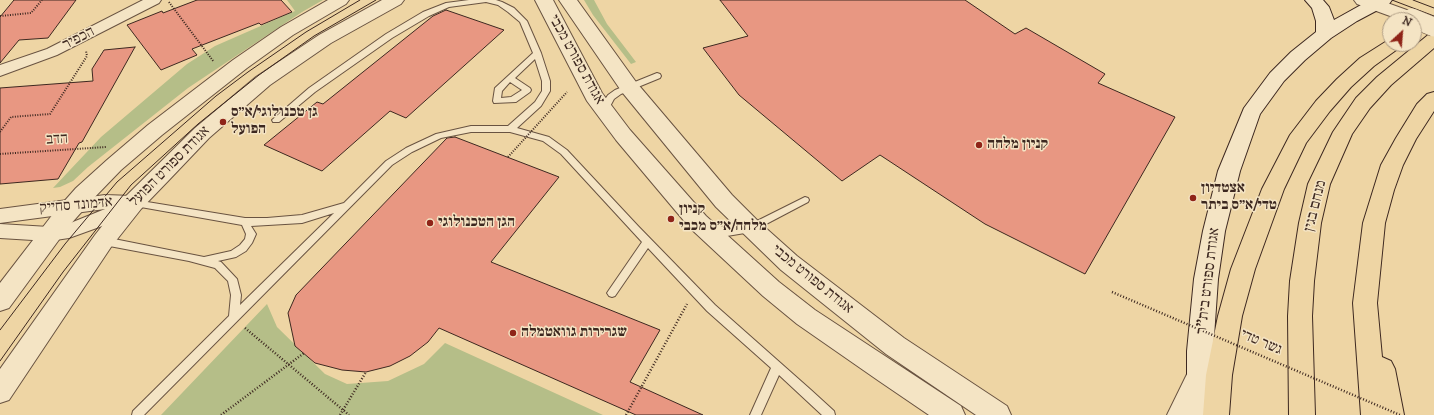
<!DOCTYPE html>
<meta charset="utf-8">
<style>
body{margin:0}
#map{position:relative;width:1434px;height:415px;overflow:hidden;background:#eed5a4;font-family:"IM FELL DW Pica",serif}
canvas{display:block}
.north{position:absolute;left:1382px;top:12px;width:40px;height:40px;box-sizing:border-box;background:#f4e4c4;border:1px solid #ab9982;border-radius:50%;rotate:26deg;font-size:11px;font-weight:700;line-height:16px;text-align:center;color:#3d2820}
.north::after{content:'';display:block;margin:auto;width:14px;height:18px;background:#8f2418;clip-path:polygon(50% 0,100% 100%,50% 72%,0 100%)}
</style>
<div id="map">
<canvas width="1434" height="415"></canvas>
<div class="north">N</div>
</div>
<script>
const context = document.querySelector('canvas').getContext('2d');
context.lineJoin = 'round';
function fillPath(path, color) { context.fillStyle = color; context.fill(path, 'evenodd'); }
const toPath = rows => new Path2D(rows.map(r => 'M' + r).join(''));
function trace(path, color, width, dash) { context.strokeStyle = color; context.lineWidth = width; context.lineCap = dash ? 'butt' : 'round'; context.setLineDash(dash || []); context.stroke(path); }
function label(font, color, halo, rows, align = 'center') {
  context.font = font + ' "IM FELL DW Pica","Frank Ruhl Libre",serif'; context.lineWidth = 3; context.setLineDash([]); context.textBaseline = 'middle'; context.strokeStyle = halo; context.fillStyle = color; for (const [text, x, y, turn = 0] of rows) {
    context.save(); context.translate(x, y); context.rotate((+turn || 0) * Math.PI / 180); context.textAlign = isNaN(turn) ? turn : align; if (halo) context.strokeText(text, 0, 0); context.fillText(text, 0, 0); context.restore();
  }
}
const green = toPath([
 [287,0,323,0,302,12,188,88,88,167,73,181,60,187,53,188,101,137,187,64,215,46,295,11],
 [584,0,594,0,607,24,636,62,631,64,593,15],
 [267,304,277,327,325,374,347,384,388,381,424,364,445,343,603,415,161,415]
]);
const building = toPath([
 [14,0,76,0,48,38,19,40,0,63,0,17,14,0],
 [197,0,281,0,292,12,261,25,259,23,192,49,197,55,161,70,127,25,162,11,163,13,197,0],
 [720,0,965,0,1015,34,1026,28,1105,74,1098,83,1175,117,1085,274,985,224,880,155,842,181,739,95,703,48,748,36,720,0],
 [446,10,504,30,406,118,390,111,322,171,264,145,317,102,323,104,433,16,446,10],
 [135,47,82,142,79,143,58,179,0,184,0,88,93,81,92,69,104,50,135,47],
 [455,137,559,177,491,262,660,330,630,382,703,415,636,415,439,328,428,342,410,356,390,366,366,372,342,370,315,363,295,346,288,313,296,295,447,138,455,137]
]);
const pathFar1 = toPath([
 [169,2,214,62],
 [0,16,31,13,42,0],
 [0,132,11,117,50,114,87,56,86,51],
 [0,154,106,147]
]);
const path = toPath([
 [245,328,349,415],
 [221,415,304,353],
 [340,415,366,372],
 [626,415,687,304]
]);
const service = toPath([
 [469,0,496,0,502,2,514,8,527,21,541,53,550,81,550,91,541,106,517,128,549,137,567,150,638,226,715,305,811,390,834,411,835,415,822,415,779,375,761,415,750,415,771,368,707,311,648,248,615,296,612,297,609,296,607,293,609,290,642,242,561,154,543,141,510,132,471,132,441,138,412,152,392,165,144,415,132,415,133,411,229,316,231,295,228,281,215,268,189,261,104,245,101,244,99,241,101,238,104,237,204,257,231,251,240,245,245,239,246,234,242,225,135,206,131,203,135,200,245,218,267,218,302,215,344,203,386,161,406,148,436,134,471,126,508,126,535,102,542,91,542,81,535,59,515,78,530,88,531,90,530,92,516,102,494,103,493,101,495,88,533,53,520,22,508,12,498,5,486,2,449,7,429,16,392,38,315,92,279,122,273,122,272,120,309,88,386,34,423,12,446,3,469,0],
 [510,82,522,90,511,97,501,98,502,91,510,82],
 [334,213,240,305,241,295,237,279,221,262,218,261,236,257,246,251,252,243,256,234,251,226,302,223,334,213],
 [657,73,660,74,661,76,660,78,621,94,614,99,607,112,601,112,600,110,604,101,608,95,615,90,657,73],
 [805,197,808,198,809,200,808,202,751,232,727,236,708,230,706,227,708,224,711,223,727,228,749,225,805,197]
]);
const minor = toPath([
 [143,0,161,0,159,3,57,55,0,76,0,65,47,49,143,0],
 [105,195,133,196,139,198,142,203,139,208,105,225,69,238,49,241,0,238,0,224,49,227,68,224,105,209,0,223,0,209,105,195]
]);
const tertiary = toPath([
 [328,0,349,0,346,4,293,35,247,68,162,135,121,170,92,200,69,226,9,308,0,311,0,283,53,214,76,188,107,160,148,125,233,60,281,27,328,0],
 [382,0,404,0,401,4,331,43,270,85,209,138,169,180,141,209,111,247,9,400,0,403,0,369,95,235,125,197,195,128,256,77,319,35,382,0],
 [535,0,553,0,602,93,630,130,706,216,779,282,815,310,961,406,965,415,929,415,879,381,797,324,763,296,690,228,616,140,587,101,535,0],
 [559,0,577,0,636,82,732,195,759,222,797,256,904,338,1007,406,1011,415,976,415,886,354,781,270,716,207,622,92,559,0],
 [1354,0,1379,0,1418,14,1421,18,1418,22,1414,23,1414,20,1401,20,1357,4,1354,0],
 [1199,364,1208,368,1212,376,1194,415,1167,415,1190,368,1199,364]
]);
const secondary = toPath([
 [1305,0,1323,0,1329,7,1334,20,1370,0,1392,0,1389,4,1357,21,1331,38,1305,60,1284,81,1260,114,1240,171,1225,231,1218,279,1213,351,1213,415,1187,415,1187,351,1194,279,1203,231,1218,171,1244,108,1270,73,1291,52,1316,32,1316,21,1312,8,1305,0]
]);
const motorway = toPath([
 [1434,33,1434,48,1391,85,1370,108,1352,134,1330,184,1321,223,1314,281,1312,316,1315,415,1289,415,1288,316,1290,281,1299,223,1308,184,1333,132,1356,98,1377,77,1428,35,1434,33],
 [1390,39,1390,44,1402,44,1399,48,1374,66,1351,87,1330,111,1306,143,1284,189,1255,269,1242,316,1232,375,1229,415,1203,415,1206,375,1218,316,1231,269,1262,189,1290,135,1316,101,1337,79,1360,58,1390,39],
 [1434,92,1434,111,1416,139,1403,165,1394,190,1385,223,1377,303,1382,357,1391,361,1395,369,1404,415,1361,415,1353,303,1363,223,1381,165,1396,138,1417,104,1427,94,1434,92]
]);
const tram = toPath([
 [1392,0,1434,16],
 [1413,0,1434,8],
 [0,330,65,244,117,182,216,96,248,72,306,32,360,0],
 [0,361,63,272,131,185,198,124,259,75,314,36,376,0]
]);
const pathBridgeFar1 = toPath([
 [508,157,567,92]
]);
const pathBridge = toPath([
 [1112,292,1400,415]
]);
const tertiaryBridge = toPath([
 [1412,18,1434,27]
]);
const markers = [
 [223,122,4,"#8f2418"],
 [979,145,4,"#8f2418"],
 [1193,198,4,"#8f2418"],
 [671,219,4,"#8f2418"],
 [430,223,4,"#8f2418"],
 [513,333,4,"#8f2418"]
];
const streetNames = [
 ["הכפיר",79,39,-27],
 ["אגודת ספורט מכבי",576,60,61],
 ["הדב",57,140,-4],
 ["אגודת ספורט הפועל",170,167,-45],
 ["אדמונד סחייק",76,206,-5],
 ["מנחם בגין",1316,206,-76],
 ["אגודת ספורט מכבי",812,280,39],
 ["אגודת ספורט בית\"ר",1209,281,-83],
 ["גשר טדי",1261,343,23]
];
const poiNames = [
 ["גן טכנולוגי/א״ס",231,113],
 ["הפועל",231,130],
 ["קניון מלחה",987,145],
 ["אצטדיון",1201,189],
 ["טדי/א״ס ביתר",1201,206],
 ["קניון",679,210],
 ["מלחה/א״ס מכבי",679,227],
 ["הגן הטכנולוגי",438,223],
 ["שגרירות גוואטמלה",521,333]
];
fillPath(green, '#b5be88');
fillPath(building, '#e89782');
trace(building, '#3d2820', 1);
trace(service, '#695341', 2);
trace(minor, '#695341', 2);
trace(tertiary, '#695341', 2);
trace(secondary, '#3d2820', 2);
trace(motorway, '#3d2820', 2);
trace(pathFar1, '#3d2820', 2, [1, 1.5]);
trace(path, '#3d2820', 2.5, [1, 2]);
fillPath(service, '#f4e4c4');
fillPath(minor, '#f4e4c4');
fillPath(tertiary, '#f4e4c4');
fillPath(secondary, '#f4e4c4');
fillPath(motorway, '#eed5a4');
trace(tram, '#3d2820', 1);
trace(tertiaryBridge, '#695341', 20, []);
trace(pathBridgeFar1, '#3d2820', 2, [1, 1.5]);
trace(pathBridge, '#3d2820', 2.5, [1, 2]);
trace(tertiaryBridge, '#f4e4c4', 19);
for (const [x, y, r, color] of markers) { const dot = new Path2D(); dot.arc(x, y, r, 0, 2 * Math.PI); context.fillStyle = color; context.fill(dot); trace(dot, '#f4e4c4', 1.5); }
label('15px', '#3d2820', '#f4e4c4', streetNames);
label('bold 15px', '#3d2820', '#f4e4c4', poiNames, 'left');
</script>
